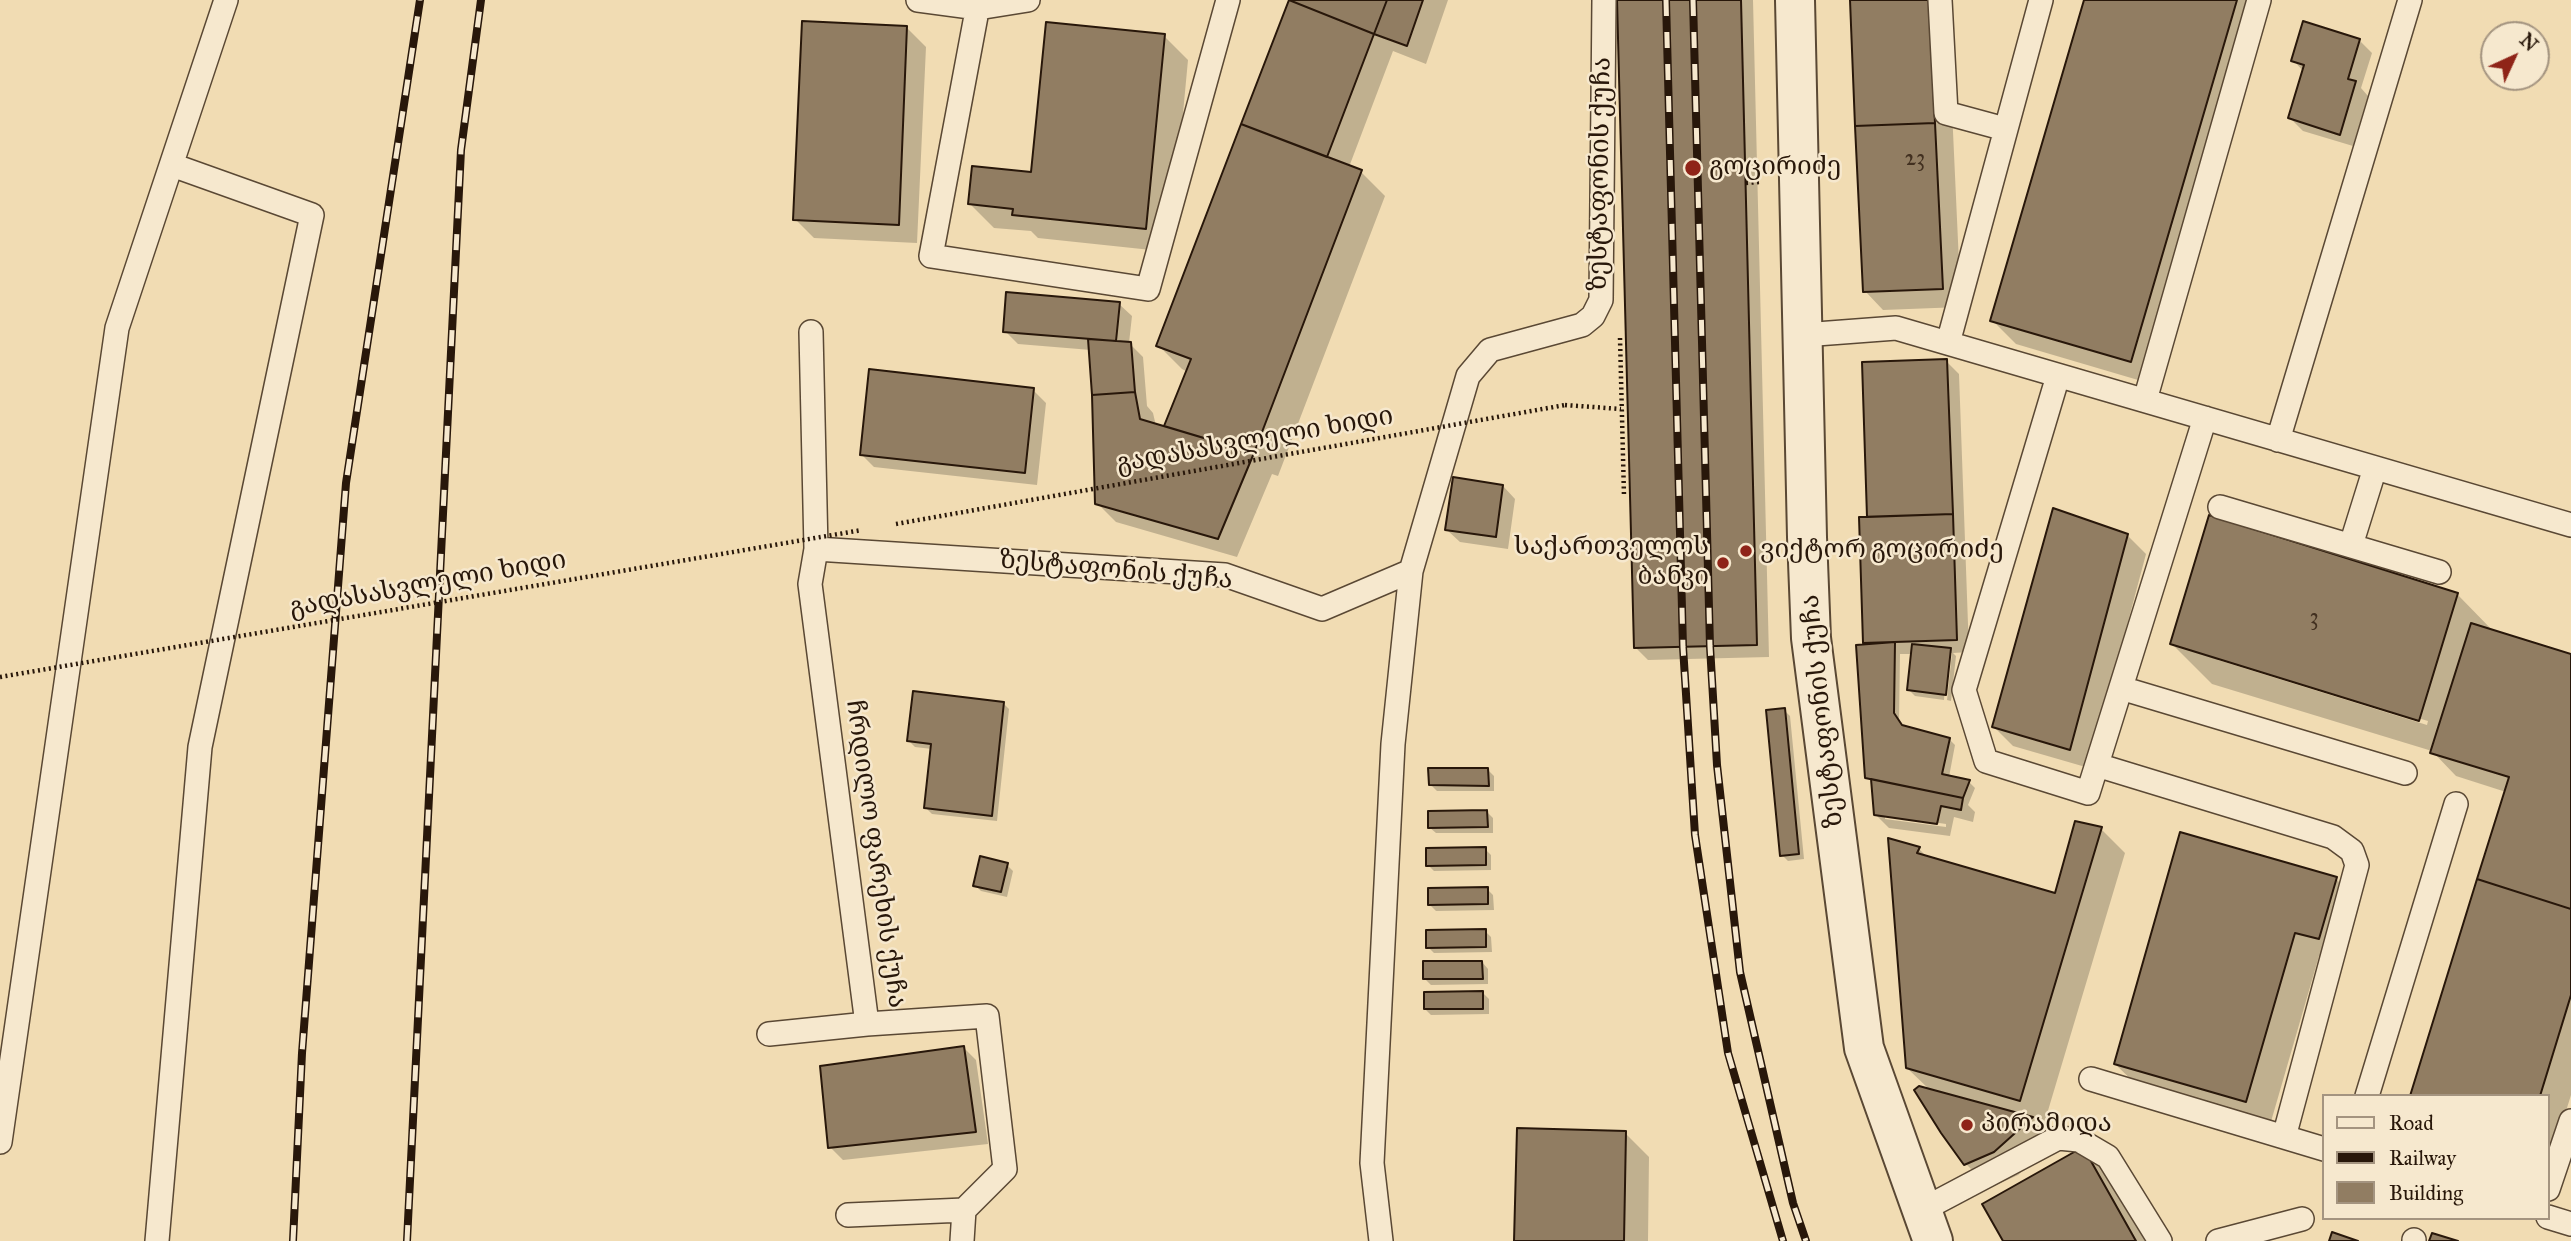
<!DOCTYPE html>
<meta charset="utf-8">
<style>
body{margin:0}
#map{position:relative;width:2571px;height:1241px;overflow:hidden;background:#f1dcb3;font-family:"IM FELL Great Primer",serif}
canvas{display:block}
.legend{position:absolute;left:2322px;top:1094px;width:228px;height:126px;box-sizing:border-box;background:#f6e8ce;border:2px solid #a49480;margin:0;padding:9px 12px;list-style:none;font-size:21px;color:#28170a}
.legend li{display:flex;align-items:center;gap:14px;height:35px}
.legend b{width:35px;border:2px solid #a49480}
.north{position:absolute;left:2480px;top:21px;width:70px;height:70px;box-sizing:border-box;background:#f6e8ce;border:2px solid #a49480;border-radius:50%;rotate:45deg;font-size:19px;font-weight:700;line-height:28px;text-align:center;color:#28170a}
.north::after{content:'';display:block;margin:auto;width:24px;height:32px;background:#8f2418;clip-path:polygon(50% 0,100% 100%,50% 72%,0 100%)}
</style>
<div id="map">
<canvas width="2571" height="1241"></canvas>
<ul class="legend">
<li><b style="height:9px;background:#f6e8ce"></b>Road</li>
<li><b style="height:9px;background:#28170a"></b>Railway</li>
<li><b style="height:19px;background:#917d62"></b>Building</li>
</ul>
<div class="north">N</div>
</div>
<script>
const context = document.querySelector('canvas').getContext('2d');
context.lineJoin = 'round';
function fillPath(path, color) { context.fillStyle = color; context.fill(path, 'evenodd'); }
const toPath = rows => new Path2D(rows.map(r => 'M' + r).join(''));
function trace(path, color, width, dash) { context.strokeStyle = color; context.lineWidth = width; context.lineCap = dash ? 'butt' : 'round'; context.setLineDash(dash || []); context.stroke(path); }
function label(font, color, halo, rows, align = 'center') {
  context.font = font + ' "IM FELL Great Primer","Noto Serif Georgian",serif'; context.lineWidth = 5; context.setLineDash([]); context.textBaseline = 'middle'; context.strokeStyle = halo; context.fillStyle = color; for (const [text, x, y, turn = 0] of rows) {
    context.save(); context.translate(x, y); context.rotate((+turn || 0) * Math.PI / 180); context.textAlign = isNaN(turn) ? turn : align; if (halo) context.strokeText(text, 0, 0); context.fillText(text, 0, 0); context.restore();
  }
}
const shadow = toPath([
 [1290,0,1448,0,1426,64,1393,51,1349,167,1361,172,1385,196,1278,476,1272,474,1237,557,1116,522,1097,503,1091,350,1018,344,1005,331,1119,304,1132,316,1129,343,1143,357,1147,406,1153,413,1156,426,1171,430,1166,425,1188,372,1182,369,1158,345],
 [1619,0,1753,0,1769,657,1648,660,1635,647],
 [1852,0,1947,0,1961,307,1883,310,1865,291],
 [2085,0,2267,0,2155,385,2016,344,1992,320],
 [907,28,926,47,917,243,814,238,795,219],
 [1164,36,1188,60,1170,252,1038,238,1031,231,994,228,970,204,1033,174],
 [2359,40,2372,53,2361,88,2368,96,2353,146,2303,131,2290,118,2304,72,2293,60],
 [1946,361,1959,374,1969,652,1953,653,1956,656,1951,701,1947,700,1952,653,1948,653,1944,700,1915,696,1909,690,1913,654,1900,654,1899,721,1903,727,1949,739,1955,745,1949,777,1969,782,1975,788,1968,805,1975,812,1973,822,1954,817,1950,836,1889,828,1876,815,1874,784,1867,777,1869,646,1865,642,1869,518],
 [1885,815,1946,824,1946,827,1885,819],
 [1033,390,1046,403,1037,485,874,467,861,454],
 [1503,486,1515,499,1508,549,1460,542,1447,530],
 [2127,535,2146,554,2089,768,2013,746,1994,727],
 [2457,594,2495,633,2571,656,2571,1095,2548,1169,2548,1096,2412,1096,2506,792,2456,776,2432,751,2212,684,2171,643],
 [2218,657,2428,721,2427,725,2218,660],
 [1003,703,1009,709,997,821,932,814,926,808,932,749,915,747,909,741],
 [1784,710,1790,716,1804,859,1788,861,1782,855],
 [1487,769,1494,776,1494,791,1437,791,1431,785],
 [1487,812,1493,818,1493,833,1436,833,1429,827],
 [2101,829,2125,853,2044,1124,2034,1121,2055,1142,2018,1175,1990,1188,1966,1164,1931,1091,1907,1068,1889,840,1919,849,1927,857,2056,895],
 [1485,849,1491,855,1491,870,1434,871,1428,865],
 [1007,865,1013,871,1007,897,981,891,975,885],
 [2336,879,2360,903,2343,962,2319,956,2270,1125,2140,1088,2115,1064],
 [1487,889,1493,895,1494,910,1436,911,1430,905],
 [1485,931,1491,937,1492,952,1434,953,1428,947],
 [1482,962,1488,969,1488,984,1431,985,1425,979],
 [1483,993,1489,999,1489,1014,1431,1015,1425,1009],
 [963,1047,976,1060,988,1144,843,1160,830,1147],
 [1625,1133,1649,1157,1648,1241,1516,1241],
 [2083,1150,2107,1174,2145,1241,2005,1241]
]);
const building = toPath([
 [1289,0,1387,0,1374,34,1289,0],
 [1289,0,1374,34,1327,157,1241,124,1289,0],
 [1387,0,1423,0,1407,46,1374,34,1387,0],
 [1617,0,1741,0,1757,645,1634,648,1617,0],
 [1850,0,1929,0,1935,123,1855,126,1850,0],
 [2084,0,2237,0,2131,362,1990,321,2084,0],
 [802,21,907,26,899,225,793,220,802,21],
 [2303,21,2360,39,2348,79,2356,81,2340,135,2288,118,2304,65,2291,61,2303,21],
 [1046,22,1165,34,1146,229,1012,215,1013,209,968,204,972,166,1031,172,1046,22],
 [1935,123,1943,289,1863,292,1855,126,1935,123],
 [1241,124,1362,170,1254,453,1164,426,1191,359,1156,346,1241,124],
 [1006,292,1120,302,1116,341,1003,332,1006,292],
 [1088,339,1131,342,1135,392,1092,395,1088,339],
 [1947,359,1953,514,1867,517,1862,362,1947,359],
 [869,369,1034,388,1025,473,860,455,869,369],
 [1135,392,1140,419,1254,453,1218,539,1095,504,1092,395,1135,392],
 [1453,477,1503,485,1496,537,1445,530,1453,477],
 [2053,508,2128,534,2070,750,1992,727,2053,508],
 [1953,514,1957,640,1863,643,1859,517,1953,514],
 [2209,515,2458,593,2419,721,2170,644,2209,515],
 [2471,623,2571,654,2571,909,2477,879,2509,777,2430,753,2471,623],
 [1895,642,1894,713,1902,725,1950,738,1942,774,1970,780,1963,798,1865,778,1856,645,1895,642],
 [1912,644,1951,648,1946,695,1907,690,1912,644],
 [913,691,1004,702,992,816,924,808,931,744,907,741,913,691],
 [1785,708,1799,854,1780,856,1766,710,1785,708],
 [1428,768,1488,768,1489,786,1429,785,1428,768],
 [1871,779,1963,798,1961,810,1941,806,1937,824,1874,815,1871,779],
 [1487,810,1488,827,1428,828,1428,811,1487,810],
 [2075,821,2102,827,2020,1101,1906,1068,1888,838,1920,847,1917,853,2055,893,2075,821],
 [2180,832,2337,877,2319,939,2295,933,2246,1102,2114,1064,2180,832],
 [1486,847,1486,865,1426,866,1426,848,1486,847],
 [980,856,1008,863,1001,892,973,886,980,856],
 [2477,879,2571,909,2571,995,2540,1096,2410,1096,2477,879],
 [1488,887,1488,904,1428,905,1428,888,1488,887],
 [1486,929,1486,947,1426,948,1426,930,1486,929],
 [1423,961,1482,961,1483,979,1423,979,1423,961],
 [1483,991,1483,1009,1424,1009,1424,992,1483,991],
 [964,1046,976,1132,828,1148,820,1066,964,1046],
 [1919,1086,2033,1117,1994,1152,1964,1165,1941,1133,1914,1090,1919,1086],
 [1517,1128,1626,1131,1624,1241,1514,1241,1517,1128],
 [2083,1147,2136,1241,2003,1241,1982,1204,2083,1147],
 [2332,1232,2358,1241,2329,1241,2332,1232],
 [2432,1233,2458,1241,2429,1241,2432,1233]
]);
const path = toPath([
 [1746,183,1759,182],
 [1620,338,1624,496],
 [1565,405,1621,409]
]);
const lane = toPath([
 [918,0,978,8,1028,0],
 [979,0,931,256,1148,289,1228,0],
 [1940,0,1946,113,2005,129],
 [811,332,816,549,810,584,867,1024,987,1016,1005,1169,964,1210,848,1215],
 [1803,335,1896,328,2571,525],
 [1948,343,2041,0],
 [2058,376,1964,690,1986,761,2088,793,2205,418],
 [2145,400,2259,0],
 [2278,440,2410,0],
 [2220,507,2439,572],
 [2351,545,2375,468],
 [816,549,1225,575,1322,609,1411,571,1468,376,1490,350,1582,325,1593,316,1601,300,1604,0],
 [2121,688,2405,773],
 [2097,765,2333,837,2352,851,2357,865,2284,1137],
 [769,1034,867,1024],
 [2091,1079,2324,1149],
 [2367,1096,2456,804],
 [0,1142,117,328,226,0],
 [2548,1189,2571,1121],
 [1922,1210,2058,1138,2079,1140,2108,1157,2160,1241],
 [2548,1217,2571,1224],
 [157,1241,200,747,312,215,172,165],
 [962,1241,964,1210],
 [1381,1241,1372,1163,1393,744,1411,571],
 [2218,1241,2302,1219],
 [2414,1241,2414,1240]
]);
const street = toPath([
 [1795,0,1807,537,1811,638,1864,1048,1933,1241]
]);
const rail = toPath([
 [1666,0,1683,647,1695,835,1728,1053,1783,1241],
 [1693,0,1710,646,1717,765,1740,972,1793,1203,1806,1241],
 [293,1241,302,1053,346,483,420,0],
 [407,1241,461,150,481,0]
]);
const pathBridge = toPath([
 [896,524,1565,405],
 [0,677,862,530]
]);
const markers = [
 [1693,168,9,"#8f2418"],
 [1746,551,7,"#8f2418"],
 [1723,563,7,"#8f2418"],
 [1967,1125,7,"#8f2418"]
];
const numberNames = [
 ["23",1915,159],
 ["3",2314,618]
];
const poiNames = [
 ["გოცირიძე",1709,168],
 ["საქართველოს",1709,548,"right"],
 ["ბანკი",1709,578,"right"],
 ["ვიქტორ გოცირიძე",1760,551],
 ["პირამიდა",1981,1125]
];
const streetNames = [
 ["ზესტაფონის ქუჩა",1601,174,-89],
 ["გადასასვლელი ხიდი",1255,441,-10],
 ["ზესტაფონის ქუჩა",1116,571,5],
 ["გადასასვლელი ხიდი",428,585,-10],
 ["ზესტაფონის ქუჩა",1823,711,-96],
 ["ჩრდილო ფარეხის ქუჩა",875,854,82]
];
fillPath(shadow, '#0003');
fillPath(building, '#917d62');
trace(building, '#28170a', 2);
trace(lane, '#5a4834', 26);
trace(street, '#5a4834', 42);
trace(path, '#28170a', 4.5, [2, 3.5]);
trace(lane, '#f6e8ce', 23);
trace(street, '#f6e8ce', 38);
trace(rail, '#28170a', 8);
trace(rail, '#f6e8ce', 5, [16]);
trace(pathBridge, '#28170a', 4.5, [2, 3.5]);
for (const [x, y, r, color] of markers) { const dot = new Path2D(); dot.arc(x, y, r, 0, 2 * Math.PI); context.fillStyle = color; context.fill(dot); trace(dot, '#f6e8ce', 2.5); }
label('23px', '#423020', null, numberNames);
label('26px', '#28170a', '#f6e8ce', poiNames, 'left');
label('26px', '#28170a', '#f6e8ce', streetNames);
</script>
